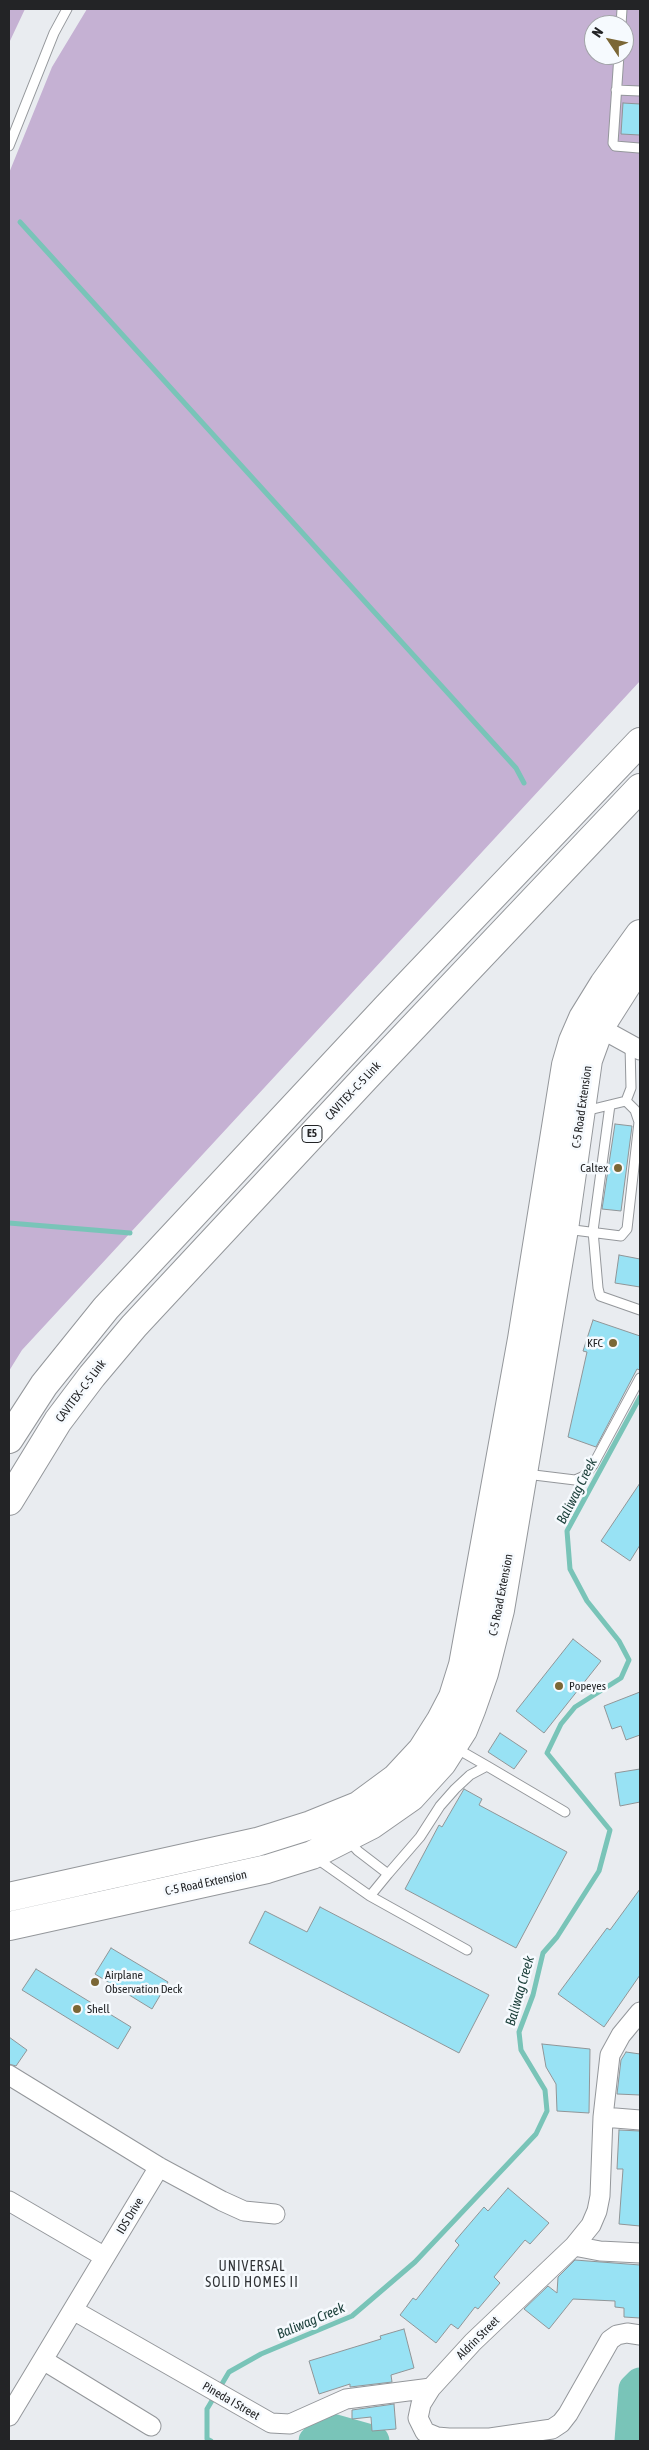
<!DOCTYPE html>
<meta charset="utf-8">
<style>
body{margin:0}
#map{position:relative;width:649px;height:2450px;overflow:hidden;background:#e9ecf0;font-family:"Asap Condensed",sans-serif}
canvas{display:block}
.frame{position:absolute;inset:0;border:10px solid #232426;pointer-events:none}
.north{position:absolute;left:584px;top:15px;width:50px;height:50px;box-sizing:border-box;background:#f6fafe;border:1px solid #a2a4a8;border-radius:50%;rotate:304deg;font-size:14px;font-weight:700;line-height:20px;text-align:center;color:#232426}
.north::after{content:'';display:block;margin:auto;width:18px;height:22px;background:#7b6736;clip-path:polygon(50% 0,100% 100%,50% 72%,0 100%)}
</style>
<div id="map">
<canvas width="649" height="2450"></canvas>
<div class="frame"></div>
<div class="north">N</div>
</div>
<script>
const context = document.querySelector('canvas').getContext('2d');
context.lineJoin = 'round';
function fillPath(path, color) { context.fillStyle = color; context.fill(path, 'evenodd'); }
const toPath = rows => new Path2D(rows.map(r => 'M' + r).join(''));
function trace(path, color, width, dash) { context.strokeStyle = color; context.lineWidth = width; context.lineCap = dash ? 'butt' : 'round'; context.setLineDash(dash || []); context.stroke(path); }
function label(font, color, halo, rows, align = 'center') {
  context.font = font + ' "Asap Condensed",sans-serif'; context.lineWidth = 5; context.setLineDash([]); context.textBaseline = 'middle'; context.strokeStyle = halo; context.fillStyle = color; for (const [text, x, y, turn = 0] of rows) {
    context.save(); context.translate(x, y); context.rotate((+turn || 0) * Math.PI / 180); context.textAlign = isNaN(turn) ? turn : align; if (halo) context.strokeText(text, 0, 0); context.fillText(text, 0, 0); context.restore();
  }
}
const green = toPath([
 [9,9,25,9,9,43],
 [87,9,640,9,640,681,22,1350,9,1371,9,173,52,67],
 [594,25,624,25,624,55,594,55]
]);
const stream = toPath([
 [20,222,516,768,524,783],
 [9,1223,130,1233],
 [211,2441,207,2439,207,2409,229,2372,261,2354,352,2316,415,2262,536,2134,547,2111,545,2090,521,2050,519,2032,533,1995,543,1953,557,1937,599,1871,610,1830,547,1753,561,1724,575,1707,621,1678,629,1660,619,1641,587,1601,570,1569,567,1531,640,1397]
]);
const river = toPath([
 [314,2441,328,2428,374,2441],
 [630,2441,634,2389,640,2383]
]);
const building = toPath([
 [623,103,640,104,640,135,621,134,623,103],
 [615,1124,632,1126,621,1211,602,1209,615,1124],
 [619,1255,640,1259,640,1287,615,1283,619,1255],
 [593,1320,640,1336,640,1370,637,1369,596,1447,568,1437,587,1352,583,1351,593,1320],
 [640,1483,640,1545,630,1561,601,1541,640,1483],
 [573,1639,601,1661,544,1733,516,1711,573,1639],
 [640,1692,640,1735,626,1740,621,1726,612,1729,604,1706,640,1692],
 [500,1733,527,1751,514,1769,488,1752,500,1733],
 [640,1769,640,1802,620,1806,615,1773,640,1769],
 [464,1789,482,1799,479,1805,567,1852,516,1948,405,1889,439,1825,442,1827,464,1789],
 [640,1889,640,1975,604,2027,558,1994,607,1928,610,1930,640,1889],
 [320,1907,489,1995,459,2053,249,1943,265,1911,307,1932,320,1907],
 [111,1948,168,1982,152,2009,95,1974,111,1948],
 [36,1969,131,2027,118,2049,22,1990,36,1969],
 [9,2037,27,2050,16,2066,9,2064,9,2037],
 [542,2044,590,2049,589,2113,557,2111,556,2084,546,2067,542,2044],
 [626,2052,640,2054,640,2095,617,2094,621,2060,626,2052],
 [619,2130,640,2131,640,2226,619,2224,623,2169,617,2169,619,2130],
 [508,2188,549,2223,530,2244,525,2240,494,2277,500,2283,478,2309,475,2307,458,2329,451,2324,436,2343,400,2315,413,2298,416,2300,459,2245,455,2241,484,2207,488,2211,508,2188],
 [575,2260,640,2265,640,2318,624,2317,624,2308,615,2307,615,2301,573,2299,549,2329,524,2309,548,2286,557,2293,558,2277,575,2260],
 [404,2329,414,2368,391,2375,392,2382,350,2387,350,2384,319,2394,309,2361,381,2339,380,2336,404,2329],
 [394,2404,396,2429,372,2431,371,2417,352,2419,352,2410,394,2404]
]);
const service = toPath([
 [621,25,622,9],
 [619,55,613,143,615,146,639,148],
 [616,90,640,91],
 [9,146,54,33,67,9],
 [626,1101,631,1088,630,1045],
 [610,1105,593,1231,598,1288,600,1296,640,1310],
 [566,1229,621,1236,627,1229,639,1122,635,1110,626,1101,585,1111],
 [526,1474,575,1480,584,1476,593,1465,640,1378],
 [454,1747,487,1766],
 [316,1858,370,1896,388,1874,358,1851,348,1840],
 [388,1874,420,1837,440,1806,455,1789,470,1775,487,1766,565,1812],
 [370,1896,467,1950]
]);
const minor = toPath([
 [591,1023,640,1050],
 [640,2012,621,2035,610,2055,603,2117,600,2196,597,2211,591,2225,574,2246,473,2342,431,2388,421,2404,418,2418,425,2432,437,2437,449,2438,490,2438,552,2429,561,2423,568,2414,610,2340,617,2335,627,2333,640,2335],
 [9,2075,159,2167,222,2201,244,2211,275,2214],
 [603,2117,640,2120],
 [9,2201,105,2257],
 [574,2246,600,2251,640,2253],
 [73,2310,271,2423,290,2424,346,2399,431,2388],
 [43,2360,151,2426],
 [9,2416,159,2167]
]);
const primary = toPath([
 [9,1897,257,1842,311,1825,358,1806,396,1778,422,1750,441,1720,453,1697,463,1665,522,1339,566,1065,573,1041,583,1018,604,984,640,934],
 [9,1926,267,1869,312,1855,371,1825,411,1797,442,1763,463,1730,471,1710,484,1673,500,1610,564,1229,588,1060,600,1027,640,964]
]);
const motorway = toPath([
 [9,1439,44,1385,106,1308,387,1007,640,742],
 [9,1501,58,1421,92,1376,134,1326,366,1077,640,788]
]);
const markers = [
 [618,1168,5,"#7b6736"],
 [613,1343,5,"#7b6736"],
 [559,1686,5,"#7b6736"],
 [95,1982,5,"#7b6736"],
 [77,2009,5,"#7b6736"]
];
const shields = [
 [312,1134,20]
];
const shieldNames = [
 ["E5",312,1134]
];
const streetNames = [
 ["CAVITEX–C-5 Link",353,1091,-47],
 ["C-5 Road Extension",582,1107,-82],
 ["CAVITEX–C-5 Link",81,1391,-53],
 ["C-5 Road Extension",501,1595,-79],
 ["C-5 Road Extension",206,1883,-12],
 ["IDS Drive",130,2216,-59],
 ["Aldrin Street",478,2338,-45],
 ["Pineda I Street",231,2401,30]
];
const poiNames = [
 ["Caltex",608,1168,"right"],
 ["KFC",603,1343,"right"],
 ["Popeyes",569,1686],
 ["Airplane",105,1975],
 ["Observation Deck",105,1989],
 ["Shell",87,2009]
];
const waterNames = [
 ["Baliwag Creek",577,1491,-63],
 ["Baliwag Creek",520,1991,-74],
 ["Baliwag Creek",311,2321,-23]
];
const neighbourhoodNames = [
 ["UNIVERSAL",252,2267],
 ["SOLID HOMES II",252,2283]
];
fillPath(green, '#c5b1d3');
trace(stream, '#79c4b8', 5);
trace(river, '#79c4b8', 31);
fillPath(building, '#98e2f4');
trace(building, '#909597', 1);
trace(service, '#94979b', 11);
trace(minor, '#94979b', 21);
trace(primary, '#94979b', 30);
trace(motorway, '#94979b', 30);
trace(service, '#fff', 9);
trace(minor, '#fff', 19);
trace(primary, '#fff', 28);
trace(motorway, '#fff', 28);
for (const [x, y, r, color] of markers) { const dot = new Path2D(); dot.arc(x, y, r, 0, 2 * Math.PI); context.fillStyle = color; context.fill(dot); trace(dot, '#f6fafe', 2); }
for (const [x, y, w] of shields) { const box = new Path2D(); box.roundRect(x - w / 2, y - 8.5, w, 17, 4); context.fillStyle = '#f6fafe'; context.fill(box); trace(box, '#232426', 1); }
label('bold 11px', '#232426', null, shieldNames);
label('12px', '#232426', '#f6fafe', streetNames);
label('12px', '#232426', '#f6fafe', poiNames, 'left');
label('italic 14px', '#1b3f3a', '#f6fafe', waterNames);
context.letterSpacing = '1px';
label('14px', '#313437', '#f6fafe', neighbourhoodNames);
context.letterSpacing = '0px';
</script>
